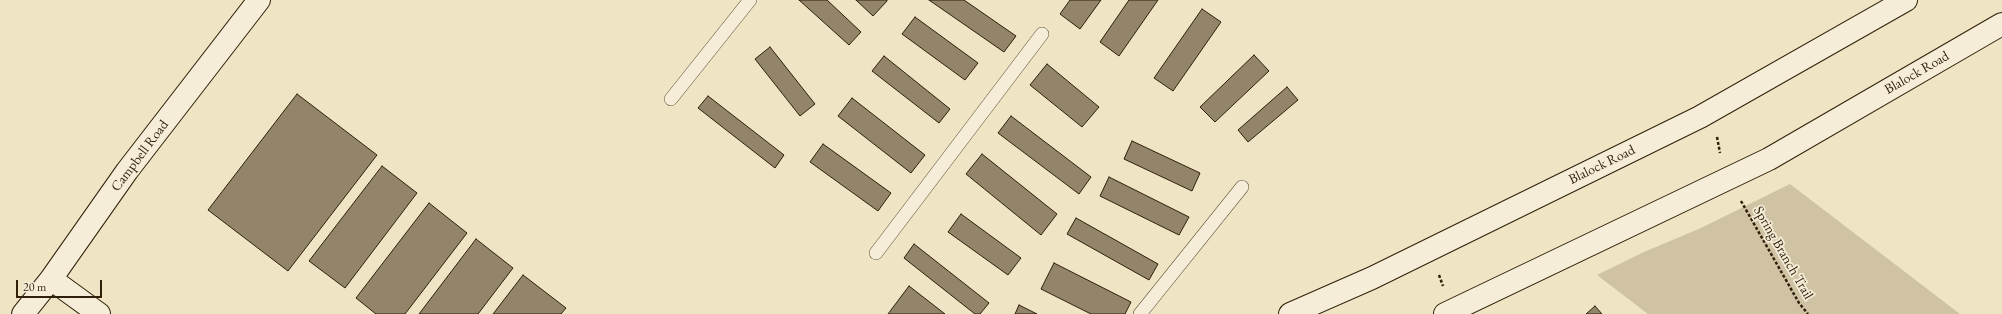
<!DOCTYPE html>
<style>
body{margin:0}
#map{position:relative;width:2002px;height:314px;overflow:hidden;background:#efe4c3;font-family:"EB Garamond",serif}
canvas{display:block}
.scale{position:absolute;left:16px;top:280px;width:86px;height:18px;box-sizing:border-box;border:2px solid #301f09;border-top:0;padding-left:5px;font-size:12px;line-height:14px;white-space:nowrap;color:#301f09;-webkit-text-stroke:3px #f5edd8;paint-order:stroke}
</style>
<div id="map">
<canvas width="2002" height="314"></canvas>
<div class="scale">20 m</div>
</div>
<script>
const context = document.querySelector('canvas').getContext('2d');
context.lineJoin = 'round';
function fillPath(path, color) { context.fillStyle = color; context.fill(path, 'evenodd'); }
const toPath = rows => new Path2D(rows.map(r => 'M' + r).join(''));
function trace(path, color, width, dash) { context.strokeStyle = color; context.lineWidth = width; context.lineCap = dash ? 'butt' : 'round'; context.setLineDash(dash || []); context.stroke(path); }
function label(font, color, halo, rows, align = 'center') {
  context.font = font + ' "EB Garamond",serif'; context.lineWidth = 3.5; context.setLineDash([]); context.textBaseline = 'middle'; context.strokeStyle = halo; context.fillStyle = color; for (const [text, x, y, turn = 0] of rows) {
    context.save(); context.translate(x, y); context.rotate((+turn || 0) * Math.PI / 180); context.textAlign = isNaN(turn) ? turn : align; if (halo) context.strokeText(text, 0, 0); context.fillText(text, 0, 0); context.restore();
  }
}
const green = toPath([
 [1790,184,1960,314,1648,314,1597,275,1644,252,1701,228]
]);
const building = toPath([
 [799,0,827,0,861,32,849,45,799,0],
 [856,0,887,0,887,1,873,16,856,0],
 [929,0,964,0,1016,36,1004,52,929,0],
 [1070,0,1101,0,1080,29,1060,14,1070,0],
 [1129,0,1158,0,1119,56,1100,42,1129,0],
 [1202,9,1221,22,1173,91,1154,78,1202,9],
 [915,17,978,63,965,80,902,34,915,17],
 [770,47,815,104,800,116,755,59,770,47],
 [1254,55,1269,71,1215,122,1200,107,1254,55],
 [884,56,950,109,939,123,872,71,884,56],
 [1047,64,1099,107,1082,127,1030,85,1047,64],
 [1287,87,1298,100,1248,142,1238,130,1287,87],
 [297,94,377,155,288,271,208,210,297,94],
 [708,96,784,155,775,168,698,108,708,96],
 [852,98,925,155,911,173,838,116,852,98],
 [1011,116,1091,177,1079,194,998,133,1011,116],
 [1132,141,1200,173,1192,191,1124,159,1132,141],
 [823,144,891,193,878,211,810,162,823,144],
 [982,154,1057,214,1041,235,966,174,982,154],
 [382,166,417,193,345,288,309,261,382,166],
 [1109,177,1189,217,1179,235,1100,196,1109,177],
 [429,203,467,233,405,314,376,314,356,298,429,203],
 [961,214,1021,258,1008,275,948,232,961,214],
 [1076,218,1158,264,1149,280,1067,234,1076,218],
 [476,239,513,268,478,314,419,314,476,239],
 [914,244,989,303,980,314,975,314,904,258,914,244],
 [1054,263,1131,302,1125,314,1091,314,1041,289,1054,263],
 [523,275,566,308,561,314,493,314,523,275],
 [909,286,945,314,888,314,909,286],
 [1019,305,1037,314,1015,314,1019,305],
 [1595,306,1602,314,1586,314,1595,306]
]);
const path = toPath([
 [1717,137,1720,153],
 [1741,201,1799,303,1808,314],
 [1439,275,1443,286]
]);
const lane = toPath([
 [671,99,750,0],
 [876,253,1042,34],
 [1140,314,1242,187]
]);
const secondary = toPath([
 [51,279,99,314],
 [23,314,51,279,127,171,259,0],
 [1290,314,1372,278,1700,117,1906,0],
 [1445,314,1769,159,2002,24]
]);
const streetNames = [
 ["Blalock Road",1917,73,-30],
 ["Campbell Road",140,156,-53],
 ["Blalock Road",1602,165,-26],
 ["Spring Branch Trail",1783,253,60]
];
fillPath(green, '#cfc3a3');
fillPath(building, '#93856a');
trace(building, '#301f09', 1);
trace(lane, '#605038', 14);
trace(secondary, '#301f09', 24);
trace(path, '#301f09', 2.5, [3, 2]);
trace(lane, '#f5edd8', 13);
trace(secondary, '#f5edd8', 22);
label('14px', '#301f09', '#f5edd8', streetNames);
</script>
